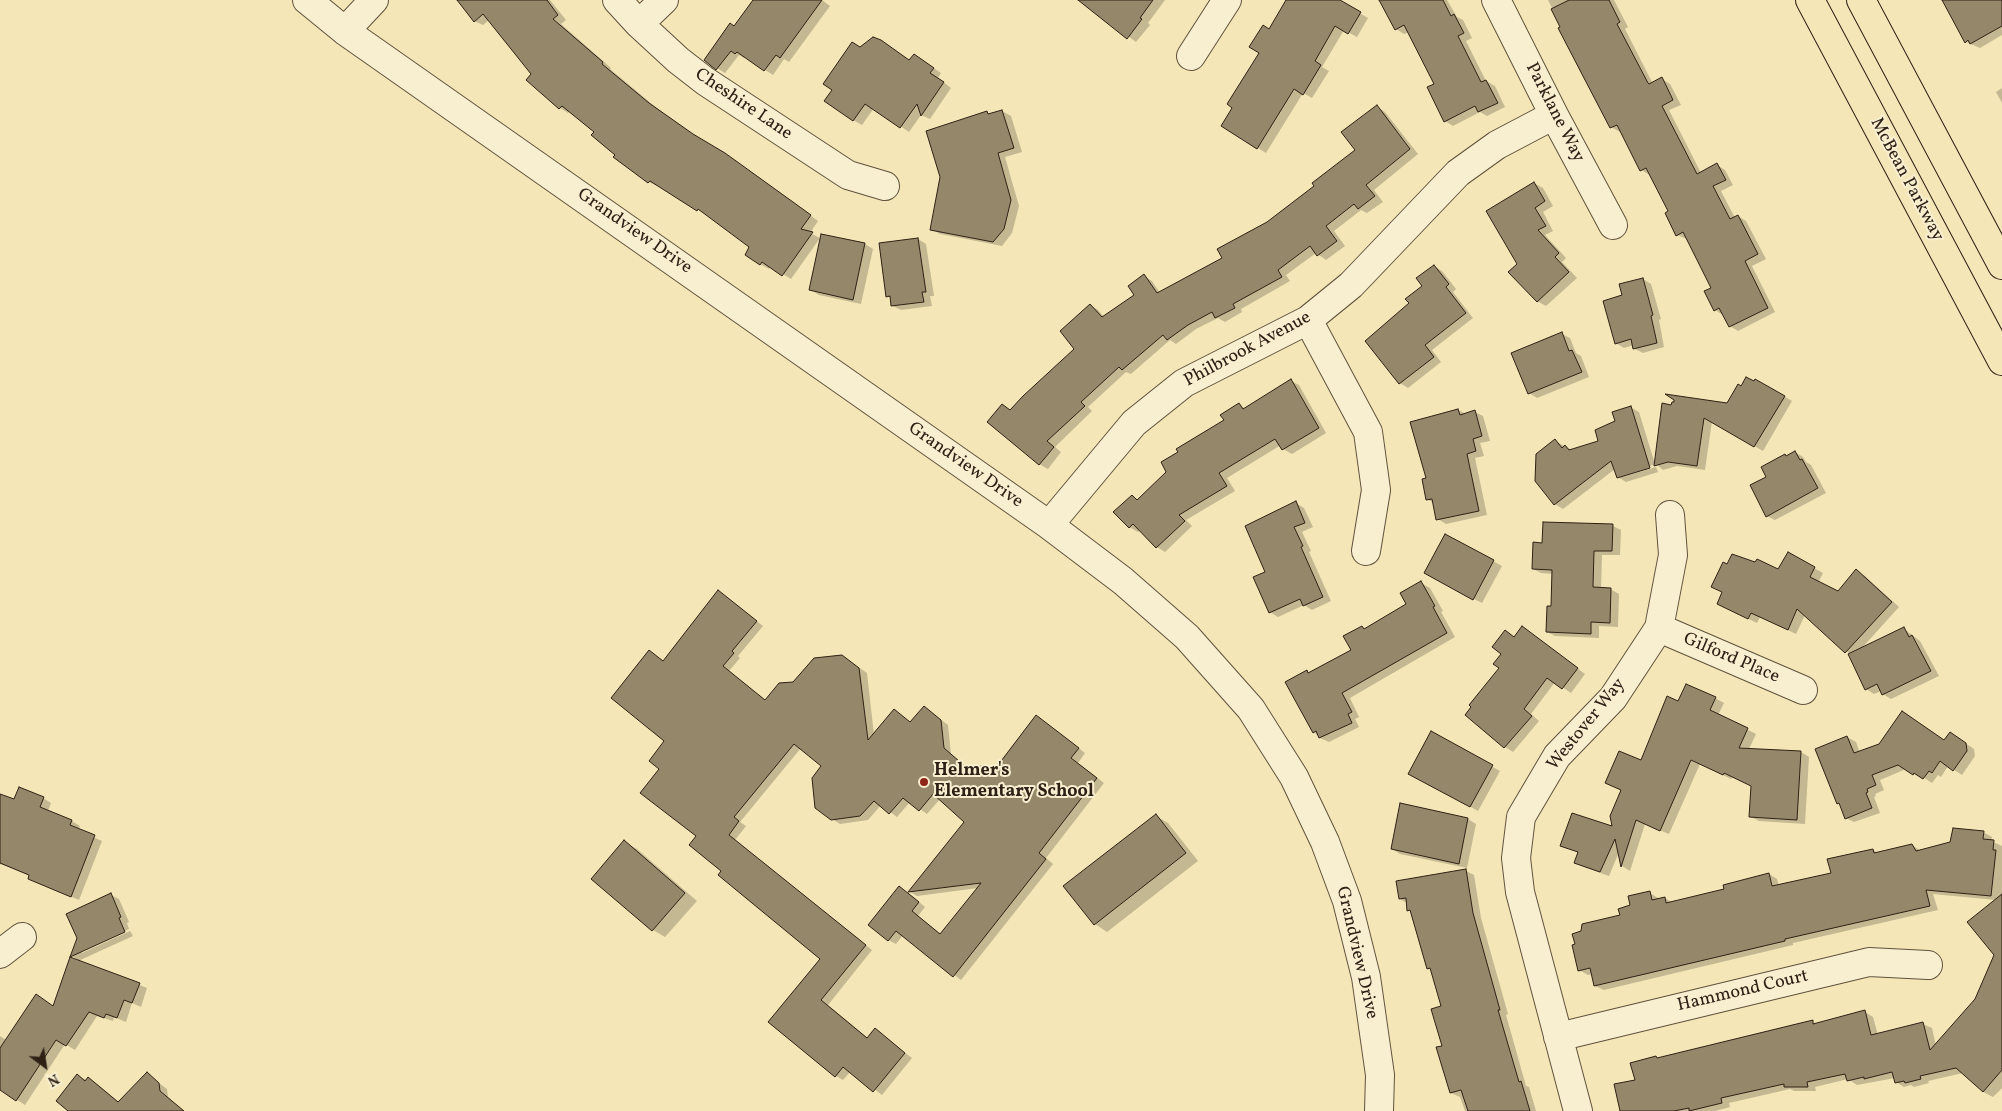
<!DOCTYPE html>
<style>
body{margin:0}
#map{position:relative;width:2002px;height:1111px;overflow:hidden;background:#f4e6b6;font-family:Vollkorn,serif}
canvas{display:block}
.north{position:absolute;left:20px;top:1041px;width:50px;height:50px;-webkit-text-stroke:4px #f8efd0;paint-order:stroke;rotate:149deg;font-size:14px;font-weight:700;line-height:20px;text-align:center;color:#2e2015}
.north::after{content:'';display:block;margin:auto;width:18px;height:22px;background:#2e2015;clip-path:polygon(50% 0,100% 100%,50% 72%,0 100%)}
</style>
<div id="map">
<canvas width="2002" height="1111"></canvas>
<div class="north">N</div>
</div>
<script>
const context = document.querySelector('canvas').getContext('2d');
context.lineJoin = 'round';
function fillPath(path, color) { context.fillStyle = color; context.fill(path, 'evenodd'); }
const toPath = rows => new Path2D(rows.map(r => 'M' + r).join(''));
function trace(path, color, width, dash) { context.strokeStyle = color; context.lineWidth = width; context.lineCap = dash ? 'butt' : 'round'; context.setLineDash(dash || []); context.stroke(path); }
function label(font, color, halo, rows, align = 'center') {
  context.font = font + ' Vollkorn,serif'; context.lineWidth = 4; context.setLineDash([]); context.textBaseline = 'middle'; context.strokeStyle = halo; context.fillStyle = color; for (const [text, x, y, turn = 0] of rows) {
    context.save(); context.translate(x, y); context.rotate((+turn || 0) * Math.PI / 180); context.textAlign = isNaN(turn) ? turn : align; if (halo) context.strokeText(text, 0, 0); context.fillText(text, 0, 0); context.restore();
  }
}
const shadow = toPath([
 [464,0,550,0,566,20,561,24,611,68,610,69,658,109,702,140,733,159,818,221,810,233,820,238,791,279,770,266,769,269,760,264,750,246,706,214,658,185,657,186,649,182,617,155,595,131,570,111,568,113,560,108,489,20,483,25,474,21],
 [754,0,822,0,830,6,789,62,784,59,773,75,745,57,744,58,739,55,725,73,717,68,735,27],
 [1086,0,1165,0,1148,23,1150,25,1136,42,1084,3],
 [1287,0,1337,0,1368,18,1357,37,1344,30,1322,67,1329,71,1312,98,1303,93,1266,153,1223,126,1234,107,1269,30],
 [1381,0,1447,0,1457,17,1463,20,1472,38,1466,41,1486,81,1495,86,1505,107,1487,116,1480,112,1453,126,1445,121,1435,84,1409,32,1404,34,1396,29],
 [1548,0,1614,0,1628,27,1625,29,1653,84,1662,79,1670,84,1681,105,1669,110,1701,173,1717,165,1725,170,1733,185,1721,191,1735,218,1738,216,1746,221,1766,259,1752,266,1775,312,1738,331,1730,326,1723,315,1715,310,1713,288,1687,239,1677,235,1670,212,1650,175,1641,170,1621,131,1620,132,1611,127,1587,81,1584,79,1559,29,1562,28],
 [1942,0,2002,0,2002,35,1980,48,1966,42],
 [861,48,910,61,922,60,941,73,938,78,951,88,930,119,921,115,909,132,874,108,862,125,853,120],
 [2002,88,2002,103,1996,92],
 [1377,107,1385,112,1418,154,1374,190,1383,202,1367,213,1361,210,1334,231,1345,246,1326,260,1316,253,1286,275,1290,281,1241,309,1242,312,1225,322,1218,318,1196,329,1176,344,1170,340,1131,374,1126,372,1088,407,1092,411,1055,447,1061,452,1048,469,1039,464,1003,406,1011,411,1076,349,1090,305,1098,310,1104,317,1136,295,1144,276,1152,281,1160,293,1223,259,1316,187,1357,151],
 [1002,111,1011,116,1022,152,1005,157,1019,206,1012,233,1002,246,940,234,931,229,986,112,991,115],
 [1534,183,1543,188,1553,206,1543,212,1553,231,1545,235,1566,258,1562,262,1577,278,1546,306,1537,301,1518,264],
 [822,235,865,244,873,249,861,304,819,295,811,290],
 [918,239,926,244,934,296,930,296,932,306,901,310,893,306,892,299,887,296],
 [1434,266,1442,271,1456,289,1453,292,1473,318,1432,350,1441,362,1408,388,1400,383,1410,304,1423,286],
 [1643,279,1651,284,1661,319,1659,320,1664,347,1643,353,1635,349,1634,345,1624,348,1616,343,1624,296],
 [1562,334,1570,338,1576,353,1581,356,1589,377,1537,398,1529,393],
 [1756,380,1792,401,1763,451,1712,421,1705,470,1677,466,1663,470,1656,464,1622,475,1622,477,1656,467,1658,472,1626,482,1618,477,1615,469,1563,509,1555,504,1555,441,1572,450,1600,442,1630,407,1639,412,1655,464,1672,406,1728,405,1741,387,1755,383],
 [1291,381,1299,385,1326,433,1292,454,1283,449,1281,445,1227,478,1235,491,1186,520,1192,526,1165,552,1157,547,1140,530,1138,532,1129,527,1132,496,1139,500,1225,421,1239,405,1246,409],
 [1458,410,1466,414,1475,412,1483,416,1490,441,1480,443,1484,456,1475,458,1487,515,1446,524,1438,519,1434,503,1427,499],
 [1795,452,1803,457,1806,462,1811,465,1826,493,1775,520,1767,516,1768,477,1785,455,1788,456],
 [1296,503,1304,508,1313,527,1302,532,1311,551,1309,552,1331,601,1312,610,1304,605,1278,617,1270,612,1267,573],
 [1613,526,1621,530,1620,555,1602,555,1601,589,1610,589,1619,594,1618,627,1599,626,1599,638,1555,636,1547,632,1552,607,1553,574,1541,573,1533,569,1544,544],
 [1789,554,1823,573,1818,583,1838,592,1857,571,1865,576,1899,607,1861,649,1904,629,1920,641,1939,676,1891,699,1883,694,1881,691,1874,694,1866,689,1850,654,1805,615,1796,634,1760,617,1757,623,1726,608,1724,592,1728,565,1779,570],
 [1493,561,1502,566,1482,603,1433,578],
 [1421,583,1430,588,1443,611,1441,612,1455,637,1350,698,1359,717,1355,719,1359,727,1329,742,1320,738,1314,732,1307,672,1309,673,1352,651,1362,627,1365,629,1408,605],
 [718,592,763,626,738,656,740,658,729,671,766,701,842,656,867,673,874,735,894,710,911,723,924,707,948,725,951,754,969,769,993,774,1044,721,1085,753,1078,763,1104,783,1046,858,1053,864,961,980,903,935,896,944,888,940,907,892,925,907,918,916,941,934,978,888,917,896,910,892,966,822,940,799,927,814,910,802,897,817,881,805,868,820,840,824,832,819,823,766,801,748,740,822,746,826,735,840,872,950,828,1005,868,1038,875,1030,912,1058,882,1095,851,1071,843,1080,836,1076,770,1022,822,959,723,870,698,836,661,769,666,741,650,652,664,661],
 [1522,627,1585,674,1571,693,1555,682,1531,714,1539,721,1513,752,1505,747,1466,715,1501,668,1506,632,1515,638],
 [1715,698,1724,703,1718,715,1756,734,1749,749,1801,752,1809,757,1805,824,1759,821,1751,817,1752,786,1732,777,1731,779,1700,764,1669,834,1645,824,1630,871,1622,866,1619,852,1609,876,1584,867,1576,863,1579,853,1562,845,1614,828,1622,791,1607,783,1642,762,1679,702],
 [1903,712,1945,741,1958,738,1974,749,1975,756,1962,775,1948,766,1941,777,1938,775,1932,783,1923,777,1922,779,1906,769,1880,780,1884,790,1875,794,1876,796,1874,797,1880,813,1854,822,1846,818,1841,805,1838,803,1847,737,1856,742,1860,753,1880,745],
 [1431,733,1500,771,1478,811,1410,773],
 [0,795,14,801,43,798,51,803,48,811,72,821,80,826,78,830,102,841,79,900,38,883,30,876,1,864,0,865],
 [1156,816,1168,823,1198,861,1107,932,1095,924,1065,886],
 [1468,819,1476,824,1467,868,1400,854,1392,849],
 [1983,832,1992,837,1991,841,2002,846,2002,960,1996,900,1933,894,1938,910,1793,943,1793,945,1604,990,1595,986,1592,974,1588,975,1579,970,1621,916,1650,893,1658,898,1659,900,1665,898,1673,903,1726,890,1769,874,1777,879,1779,886,1832,874,1873,850,1878,853,1912,845,1921,851],
 [624,842,637,849,697,901,665,937,653,930],
 [1466,871,1474,875,1481,918,1508,1014,1506,1015,1526,1086,1529,1087,1536,1111,1465,1111,1460,1097,1451,1093,1443,1047,1443,1007,1432,970,1428,968,1412,912,1408,910,1407,903,1400,899],
 [111,895,119,899,129,922,127,923,129,929,82,950,82,953,130,931,133,936,78,961,147,988,141,1007,132,1003,126,1022,114,1017,113,1021,97,1016,75,1050,65,1044,25,1105,0,1089,0,1036,6,1040,54,1007,77,959,72,956],
 [1865,1012,1873,1017,1878,1035,1923,1024,1932,1028,1936,1046,2002,1045,2002,1088,1993,1097,1985,1093,1963,1073,1928,1081,1929,1083,1914,1087,1911,1085,1904,1087,1896,1082,1895,1078,1857,1085,1848,1079,1815,1087,1816,1091,1794,1091,1790,1089,1729,1103,1730,1107,1715,1111,1622,1111,1636,1080,1659,1059,1812,1022,1817,1024],
 [147,1074,167,1089,168,1097,183,1111,69,1111,77,1076,97,1084,119,1102]
]);
const building = toPath([
 [457,0,547,0,558,15,553,19,603,62,602,64,649,103,693,134,725,153,811,215,801,229,813,232,782,276,762,262,760,265,745,255,749,247,698,209,697,211,650,181,648,183,613,157,615,155,591,135,594,132,562,106,559,109,526,80,531,74,483,14,474,22,457,0],
 [753,0,822,0,780,58,776,55,764,71,737,52,735,54,731,51,716,70,704,60,730,23,734,26,753,0],
 [1078,0,1153,0,1140,18,1142,19,1127,39,1078,0],
 [1286,0,1340,0,1361,12,1348,34,1335,26,1315,61,1321,65,1303,95,1294,89,1257,149,1221,126,1232,108,1227,104,1259,53,1249,47,1263,25,1269,29,1286,0],
 [1379,0,1443,0,1451,16,1454,14,1464,33,1458,36,1481,82,1486,80,1498,103,1478,112,1475,106,1444,122,1427,87,1434,84,1404,25,1395,30,1379,0],
 [1569,0,1609,0,1620,22,1617,24,1648,83,1649,84,1662,77,1673,100,1662,106,1697,174,1717,163,1726,180,1713,186,1730,219,1738,215,1758,254,1745,261,1768,308,1729,327,1719,308,1714,311,1704,291,1711,288,1683,232,1676,236,1665,213,1668,211,1646,168,1640,171,1617,125,1610,128,1558,28,1560,27,1551,9,1569,0],
 [1942,0,2002,0,2002,26,1970,44,1968,40,1965,43,1942,0],
 [873,37,881,40,909,60,914,54,934,68,930,73,944,82,921,116,917,104,900,128,865,104,853,121,824,101,832,90,823,84,852,42,860,47,873,37],
 [1377,105,1410,149,1366,185,1375,196,1358,209,1354,204,1326,226,1337,241,1317,256,1310,246,1278,270,1282,277,1233,304,1235,308,1215,318,1212,312,1188,325,1167,340,1163,335,1122,370,1119,367,1081,402,1085,406,1047,441,1054,447,1039,465,987,422,1002,404,1010,410,1023,396,1074,349,1060,331,1090,304,1102,317,1134,295,1128,286,1144,274,1157,293,1222,258,1217,249,1267,222,1314,186,1312,183,1355,150,1341,132,1377,105],
 [1002,110,1014,148,998,153,1011,200,1004,229,993,242,930,230,940,177,926,131,987,111,988,114,1002,110],
 [1534,182,1545,201,1535,208,1546,226,1538,230,1559,253,1555,257,1569,272,1537,302,1508,272,1517,264,1486,211,1534,182],
 [821,234,865,243,853,300,809,290,821,234],
 [918,238,926,292,922,292,924,302,891,306,890,296,886,297,879,243,918,238],
 [1434,265,1449,284,1446,287,1466,313,1425,345,1434,357,1399,384,1365,341,1409,303,1405,299,1422,286,1416,278,1434,265],
 [1643,278,1653,315,1651,316,1657,343,1633,349,1631,339,1615,344,1603,301,1622,295,1619,284,1643,278],
 [1562,332,1569,351,1572,350,1582,372,1528,394,1511,353,1562,332],
 [1746,377,1754,381,1755,379,1785,396,1754,447,1704,418,1697,466,1668,462,1654,466,1662,403,1671,405,1672,402,1674,402,1674,400,1665,394,1727,403,1738,384,1741,386,1746,377],
 [1291,379,1319,428,1282,450,1275,439,1219,473,1227,486,1179,515,1185,521,1156,548,1133,524,1129,528,1113,512,1132,495,1137,500,1166,472,1161,462,1178,452,1176,449,1224,420,1220,415,1239,403,1243,409,1291,379],
 [1631,406,1650,468,1617,478,1611,461,1554,505,1535,481,1536,454,1555,439,1562,448,1565,445,1569,450,1598,441,1595,430,1615,421,1612,412,1631,406],
 [1458,409,1460,415,1475,410,1482,436,1473,439,1476,451,1467,454,1479,511,1436,520,1432,499,1426,500,1422,479,1426,478,1410,422,1458,409],
 [1795,451,1800,460,1802,459,1818,488,1766,517,1750,485,1766,477,1761,467,1785,454,1786,456,1795,451],
 [1296,501,1305,523,1294,527,1303,546,1301,547,1323,597,1303,606,1300,599,1269,613,1253,577,1265,572,1245,526,1296,501],
 [1543,522,1613,524,1612,551,1594,551,1593,587,1611,588,1610,623,1591,622,1591,634,1546,632,1547,606,1551,606,1552,570,1532,569,1533,542,1542,543,1543,522],
 [1445,534,1494,560,1473,600,1424,573,1445,534],
 [1788,552,1815,567,1810,577,1838,591,1856,569,1892,602,1845,653,1797,609,1788,630,1751,613,1748,619,1717,604,1722,592,1711,587,1723,562,1727,564,1732,554,1755,562,1757,559,1778,569,1788,552],
 [1421,581,1435,606,1433,607,1447,633,1342,693,1352,712,1348,714,1352,723,1319,738,1316,731,1313,733,1285,682,1307,670,1308,673,1351,650,1343,636,1362,626,1364,629,1406,604,1400,593,1421,581],
 [718,590,757,621,732,651,734,653,723,666,765,700,779,683,793,682,814,658,842,655,859,668,868,740,894,709,910,722,924,706,941,720,944,748,967,768,983,766,992,773,1036,715,1079,748,1071,758,1097,778,1039,853,1046,859,953,977,896,931,888,941,868,925,899,886,919,902,912,911,940,934,981,883,908,892,964,822,933,794,919,811,903,798,889,814,874,801,860,816,831,820,815,808,812,778,821,766,794,744,734,817,739,821,729,835,866,945,821,1000,867,1038,875,1028,905,1053,873,1092,843,1067,835,1077,768,1022,820,959,718,875,721,871,689,845,696,836,640,793,659,769,649,761,664,741,611,698,649,650,663,661,718,590],
 [1522,626,1578,668,1562,689,1547,678,1524,709,1532,716,1504,748,1465,715,1471,707,1469,705,1499,668,1493,664,1501,654,1492,647,1505,630,1514,637,1522,626],
 [1904,627,1909,637,1912,635,1931,671,1882,695,1877,684,1865,690,1848,654,1904,627],
 [1686,684,1716,697,1710,710,1748,728,1739,748,1801,751,1797,820,1749,817,1751,786,1724,773,1723,775,1691,760,1660,831,1636,820,1621,867,1615,839,1600,872,1574,863,1578,852,1560,846,1572,813,1612,826,1610,816,1621,790,1605,783,1619,751,1641,760,1667,696,1678,701,1686,684],
 [1902,711,1944,740,1950,732,1966,743,1967,751,1953,771,1940,761,1932,773,1929,771,1923,779,1914,773,1913,775,1898,765,1872,775,1876,785,1867,789,1868,792,1866,793,1872,808,1845,819,1839,803,1837,804,1815,749,1847,736,1854,753,1879,744,1902,711],
 [1431,731,1493,765,1470,807,1408,774,1431,731],
 [19,787,44,797,40,807,72,820,70,825,95,835,71,897,28,879,29,875,0,863,0,794,14,799,19,787],
 [1400,803,1468,818,1459,864,1391,849,1400,803],
 [1156,814,1186,853,1094,925,1063,886,1156,814],
 [1953,828,1984,831,1983,839,1994,840,1993,850,1996,850,1991,896,1926,890,1930,906,1785,939,1785,941,1594,986,1590,968,1578,971,1572,945,1575,944,1572,934,1581,931,1582,924,1620,915,1618,909,1630,905,1628,896,1650,891,1652,900,1665,897,1666,903,1724,889,1723,885,1769,873,1772,886,1831,873,1827,859,1873,849,1874,853,1912,844,1916,851,1950,842,1953,828],
 [624,840,685,893,652,931,591,879,624,840],
 [1466,869,1473,913,1500,1010,1498,1010,1519,1082,1521,1081,1530,1111,1468,1111,1461,1090,1450,1093,1436,1047,1442,1046,1431,1009,1441,1006,1430,968,1427,969,1410,910,1407,911,1406,898,1399,899,1396,881,1466,869],
 [111,893,121,917,119,918,125,932,70,957,77,938,66,914,111,893],
 [2002,894,2002,1070,1983,1092,1956,1068,1920,1076,1921,1079,1905,1083,1904,1081,1895,1083,1892,1072,1864,1079,1864,1077,1847,1081,1845,1074,1807,1082,1808,1087,1784,1087,1784,1084,1721,1098,1722,1103,1689,1111,1689,1108,1674,1111,1620,1111,1614,1084,1635,1080,1630,1063,1656,1056,1657,1058,1813,1020,1813,1024,1865,1010,1871,1035,1923,1022,1930,1050,1975,999,1994,955,1967,922,2002,894],
 [70,957,140,983,132,1003,124,1000,117,1018,106,1014,104,1018,89,1012,66,1046,56,1040,16,1101,0,1090,0,1048,36,994,53,1006,70,957],
 [147,1072,159,1083,160,1091,184,1111,68,1111,56,1101,77,1074,85,1081,88,1077,118,1102,147,1072]
]);
const minor = toPath([
 [307,0,345,31,1049,525,1123,581,1187,637,1251,709,1294,777,1325,842,1347,901,1366,977,1380,1075,1379,1111],
 [617,0,639,24,678,60,705,81,848,175,885,186],
 [1496,0,1554,115,1613,225],
 [639,24,664,0],
 [345,31,374,0],
 [1191,56,1227,0],
 [1308,320,1368,432,1376,490,1366,551],
 [1049,525,1134,423,1184,383,1308,320,1351,285,1458,173,1497,145,1554,115],
 [1659,628,1803,690],
 [0,954,22,937],
 [1558,1037,1869,962,1928,965],
 [1578,1111,1520,892,1516,858,1521,817,1557,756,1613,698,1659,628,1673,555,1670,515]
]);
const major = toPath([
 [1810,0,2002,361],
 [1861,0,2002,265]
]);
const markers = [
 [924,782,5,"#8f2418"]
];
const streetNames = [
 ["Cheshire Lane",743,105,34],
 ["Parklane Way",1554,113,63],
 ["McBean Parkway",1906,180,62],
 ["Grandview Drive",634,232,35],
 ["Philbrook Avenue",1248,350,-28],
 ["Grandview Drive",965,466,35],
 ["Gilford Place",1731,659,23],
 ["Westover Way",1587,725,-51],
 ["Grandview Drive",1356,953,77],
 ["Hammond Court",1743,992,-13]
];
const poiNames = [
 ["Helmer's",934,772],
 ["Elementary School",934,793]
];
fillPath(shadow, '#0003');
fillPath(building, '#958769');
trace(building, '#2e2015', 1);
trace(minor, '#60523d', 30);
trace(major, '#2e2015', 30);
trace(minor, '#f8efd0', 28);
trace(major, '#f4e6b6', 28);
for (const [x, y, r, color] of markers) { const dot = new Path2D(); dot.arc(x, y, r, 0, 2 * Math.PI); context.fillStyle = color; context.fill(dot); trace(dot, '#f8efd0', 2); }
label('18px', '#2e2015', '#f8efd0', streetNames);
label('bold 18px', '#2e2015', '#f8efd0', poiNames, 'left');
</script>
